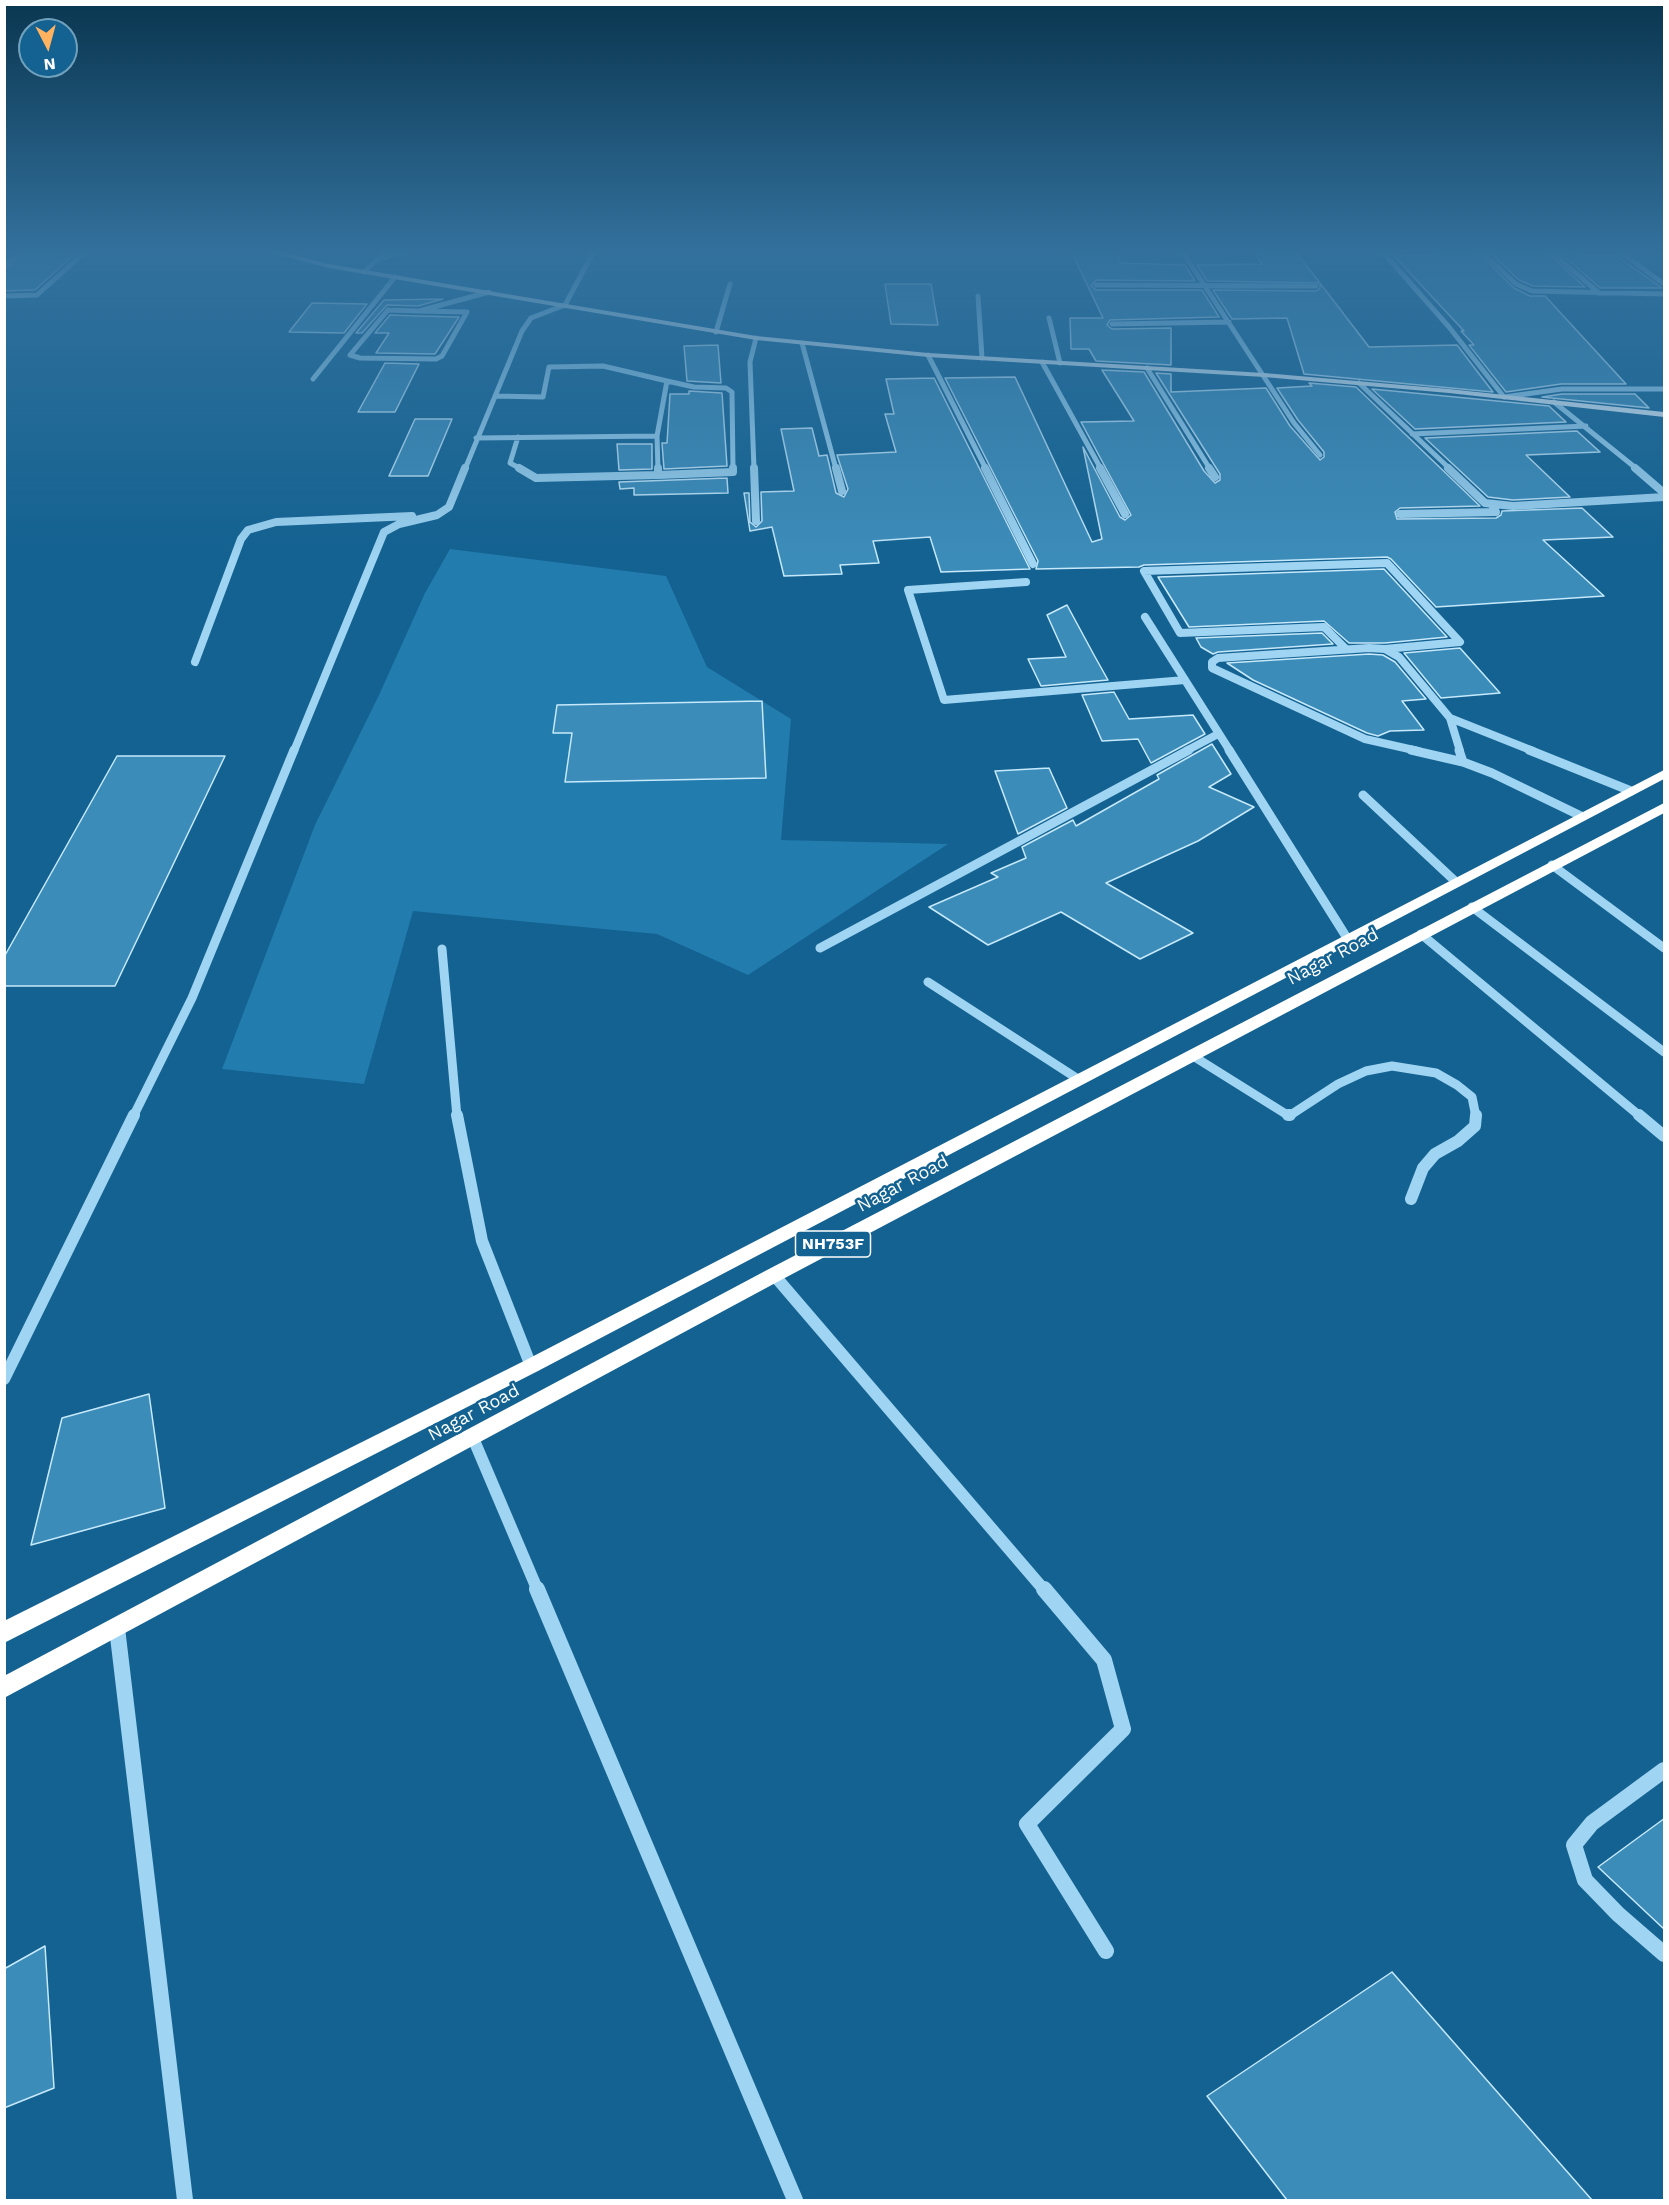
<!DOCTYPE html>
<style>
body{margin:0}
#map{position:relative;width:1669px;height:2205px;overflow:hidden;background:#136291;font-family:"Work Sans",sans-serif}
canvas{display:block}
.frame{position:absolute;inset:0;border:6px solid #fff;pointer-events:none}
.north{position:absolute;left:18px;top:18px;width:60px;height:60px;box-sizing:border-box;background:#136291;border:2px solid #71a1bd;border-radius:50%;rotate:174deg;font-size:16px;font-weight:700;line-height:24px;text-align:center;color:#fff}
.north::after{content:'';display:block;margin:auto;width:21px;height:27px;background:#ffb360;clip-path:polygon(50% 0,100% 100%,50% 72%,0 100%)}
</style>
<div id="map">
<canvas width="1669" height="2205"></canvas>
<div class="frame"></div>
<div class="north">N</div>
</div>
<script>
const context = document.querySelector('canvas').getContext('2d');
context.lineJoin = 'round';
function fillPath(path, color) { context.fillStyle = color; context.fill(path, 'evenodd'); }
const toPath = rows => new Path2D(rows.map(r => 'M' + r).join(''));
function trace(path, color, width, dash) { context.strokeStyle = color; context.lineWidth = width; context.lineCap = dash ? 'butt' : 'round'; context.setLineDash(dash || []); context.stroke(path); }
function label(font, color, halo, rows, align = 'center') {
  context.font = font + ' "Work Sans",sans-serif'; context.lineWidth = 5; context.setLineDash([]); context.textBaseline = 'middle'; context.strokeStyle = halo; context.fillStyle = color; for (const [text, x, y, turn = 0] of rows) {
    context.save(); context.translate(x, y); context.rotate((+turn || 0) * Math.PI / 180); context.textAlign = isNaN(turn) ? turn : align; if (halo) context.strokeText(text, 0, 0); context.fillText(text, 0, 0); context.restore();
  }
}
const green = toPath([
 [450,549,666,576,707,667,791,719,781,840,948,844,748,975,657,934,413,911,364,1084,222,1069,315,825,379,695,425,593]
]);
const building = toPath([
 [1071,251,1115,251,1121,263,1185,265,1195,281,1096,280,1091,286,1096,290,1202,290,1219,317,1110,320,1107,325,1112,329,1171,328,1171,365,1096,361,1089,349,1071,349,1070,318,1103,318,1071,251],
 [1253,251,1295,251,1320,283,1207,281,1197,265,1262,264,1253,251],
 [1434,251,1476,251,1514,288,1530,296,1545,296,1626,384,1561,384,1506,392,1469,345,1474,345,1461,331,1464,331,1394,256,1437,255,1434,251],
 [1488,251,1545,251,1585,287,1533,286,1519,280,1488,251],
 [1558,251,1581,251,1581,256,1617,256,1662,288,1600,288,1558,251],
 [26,253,75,254,35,290,4,291,4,270,26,253],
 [1320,283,1369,347,1457,345,1493,392,1304,374,1287,318,1232,319,1213,290,1316,291,1320,288,1320,283],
 [885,284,931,284,938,325,891,324,885,284],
 [443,299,418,306,387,305,362,333,356,333,384,300,443,299],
 [312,303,367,304,344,333,289,332,312,303],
 [390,315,419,316,459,317,435,354,376,353,389,333,375,333,390,315],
 [718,345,721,383,687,381,684,346,718,345],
 [385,363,419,364,395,412,358,412,385,363],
 [1102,370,1144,372,1204,471,1215,483,1220,480,1220,474,1156,373,1171,374,1171,392,1266,388,1290,426,1320,460,1324,457,1324,452,1298,420,1277,388,1312,386,1309,383,1356,387,1480,506,1400,508,1395,512,1397,519,1496,518,1501,515,1502,511,1582,508,1613,537,1543,540,1604,596,1436,607,1391,559,1387,557,1144,565,1139,567,1036,569,1038,561,945,378,1015,377,1092,542,1102,539,1083,447,1120,517,1125,520,1131,515,1081,422,1134,421,1102,370],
 [934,378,1030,569,941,572,930,537,873,541,879,563,840,565,842,574,784,576,772,527,750,531,744,493,749,493,750,522,756,527,762,521,761,492,794,491,781,429,812,428,819,456,827,455,836,493,844,497,848,489,837,455,896,452,885,414,894,414,886,379,934,378],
 [1372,389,1549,406,1566,422,1415,429,1372,389],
 [689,391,722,393,727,466,664,469,662,443,667,443,670,394,689,394,689,391],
 [1562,394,1635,394,1649,408,1542,397,1562,394],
 [415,419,452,419,428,476,389,476,415,419],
 [1577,431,1600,452,1526,455,1570,497,1513,500,1488,497,1425,438,1577,431],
 [617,444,652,444,652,469,619,470,617,444],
 [727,478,728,493,634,495,634,488,620,489,619,482,727,478],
 [1384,569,1447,637,1385,643,1349,643,1324,621,1189,627,1158,577,1384,569],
 [1067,605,1094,655,1108,680,1041,686,1028,659,1066,657,1047,615,1067,605],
 [1322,633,1333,644,1218,652,1213,654,1201,647,1196,638,1322,633],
 [1460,648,1500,693,1441,698,1404,653,1460,648],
 [1369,654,1383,655,1395,662,1426,699,1402,701,1424,730,1390,731,1378,736,1367,733,1253,680,1227,663,1369,654],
 [1114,692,1129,719,1193,715,1205,734,1151,763,1138,739,1102,741,1082,695,1114,692],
 [762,701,766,778,565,782,572,733,553,733,557,705,762,701],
 [1212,744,1231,774,1209,787,1254,807,1198,841,1106,883,1193,933,1140,959,1061,912,988,945,929,907,998,877,991,873,1026,858,1022,847,1073,820,1076,826,1159,779,1157,775,1212,744],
 [117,756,225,756,115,986,4,986,4,957,117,756],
 [1049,768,1067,808,1018,834,995,771,1049,768],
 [149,1394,165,1508,31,1545,62,1418,149,1394],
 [1665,1818,1665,1930,1598,1867,1665,1818],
 [45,1946,54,2088,4,2108,4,1969,45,1946],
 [1392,1972,1592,2200,1287,2200,1207,2096,1392,1972]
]);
const minorFar4 = toPath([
 [1182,251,1294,423,1320,455],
 [1382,251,1449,327,1504,397,1562,389,1664,389],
 [1481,251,1516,284,1532,291,1664,294],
 [1550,251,1599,293],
 [1620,252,1664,284],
 [379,259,405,251],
 [4,265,22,251],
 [364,272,387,251],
 [1096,285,1316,286],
 [4,296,37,295,84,253,81,251],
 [978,296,982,358],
 [388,310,419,311,467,312,442,356,436,359,360,358,350,355,388,310],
 [419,311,489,292],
 [1049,318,1060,363],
 [1112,324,1229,322],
 [716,332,730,284],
 [802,343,836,469],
 [928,355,986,469],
 [1042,362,1101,469],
 [1147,368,1210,469],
 [313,379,395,277],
 [667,381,694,387,726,388,732,392,733,469],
 [1359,383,1450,469],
 [495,396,543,397,549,367,603,366,667,381,657,436,658,469],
 [1554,402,1637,469],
 [1412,434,1586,426],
 [518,437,510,463,521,469],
 [476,438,657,436],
 [465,469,522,331,531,318,565,305,594,251],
 [754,469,750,362,756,338]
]);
const minorFar3 = toPath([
 [519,468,536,478,658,475,658,468],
 [754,468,756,521],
 [836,468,842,491],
 [985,468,1033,564],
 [1100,468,1125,514],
 [1209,468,1215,477],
 [1448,468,1485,503,1513,506,1664,497],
 [1635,468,1664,493],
 [658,475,733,472,733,468],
 [1400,514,1496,512,1492,505],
 [1026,582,908,590,944,700,1185,680],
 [1145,617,1230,751],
 [1346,649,1324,627,1180,633,1144,571,1387,563,1460,642,1385,649],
 [195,662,241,539,248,530,276,522,412,516],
 [1450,718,1460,751],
 [294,751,384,532,399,524,437,515,449,507,465,468],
 [1186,751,1218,734],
 [1418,751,1365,739,1212,668,1212,662,1218,658,1369,648,1385,649,1399,657,1450,718,1533,751]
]);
const minorFar2 = toPath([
 [1229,750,1347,938],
 [1411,750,1463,762,1492,773,1581,816],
 [1459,750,1463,762],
 [1529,750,1631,791],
 [1363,795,1456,882],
 [1552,865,1664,948],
 [1472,907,1664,1052],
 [1421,934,1641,1117],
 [820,948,1189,750],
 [442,949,457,1117],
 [928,982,1078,1079],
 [1193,1056,1289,1116,1338,1084,1366,1071,1392,1066,1436,1073,1457,1085,1472,1097,1476,1117],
 [133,1117,192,998,294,750]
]);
const minorFar1 = toPath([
 [457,1115,482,1241,531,1366],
 [1288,1115,1290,1115],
 [1639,1115,1664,1136],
 [1411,1199,1423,1168,1435,1154,1458,1141,1475,1126,1476,1115],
 [774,1275,1045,1591],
 [4,1379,134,1115],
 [473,1438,538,1591]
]);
const minor = toPath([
 [537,1589,795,2200],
 [1044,1589,1104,1660,1123,1729,1027,1824,1106,1951],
 [117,1628,185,2200],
 [1664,1770,1592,1823,1574,1845,1585,1880,1618,1914,1664,1954]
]);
const major = toPath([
 [264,251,277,251,329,264,756,336,928,353,1264,373,1449,389,1664,412,1664,417,1449,393,1264,377,928,357,756,340,329,268,264,251]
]);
const highway = toPath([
 [1664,770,1664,779,538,1371,4,1643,4,1621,524,1361,1664,770],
 [1664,803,1664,813,781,1280,4,1698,4,1676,767,1270,1664,803]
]);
const shields = [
 [833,1244,75]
];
const shieldNames = [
 ["NH753F",833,1244]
];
const streetNames = [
 ["Nagar Road",1333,957,-28],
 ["Nagar Road",903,1184,-28],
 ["Nagar Road",474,1413,-28]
];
fillPath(green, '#227cae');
fillPath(building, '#3c8cb9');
trace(building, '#c6e9fc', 1.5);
trace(minorFar4, '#9fd4f2', 5);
trace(minorFar3, '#9fd4f2', 8);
trace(minorFar2, '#9fd4f2', 9);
trace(minorFar1, '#9fd4f2', 12);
trace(minor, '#9fd4f2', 16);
fillPath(major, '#eaf6ff');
fillPath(highway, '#fff');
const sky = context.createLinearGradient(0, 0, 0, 560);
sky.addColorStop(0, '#0a3650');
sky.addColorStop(0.45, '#33719d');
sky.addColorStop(1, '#33719d00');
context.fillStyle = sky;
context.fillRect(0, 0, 1669, 560);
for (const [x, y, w] of shields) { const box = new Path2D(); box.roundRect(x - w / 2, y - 13, w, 26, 4.5); context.fillStyle = '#136291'; context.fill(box); trace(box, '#fff', 1.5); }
label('bold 16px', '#fff', null, shieldNames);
label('18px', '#fff', '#136291', streetNames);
</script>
